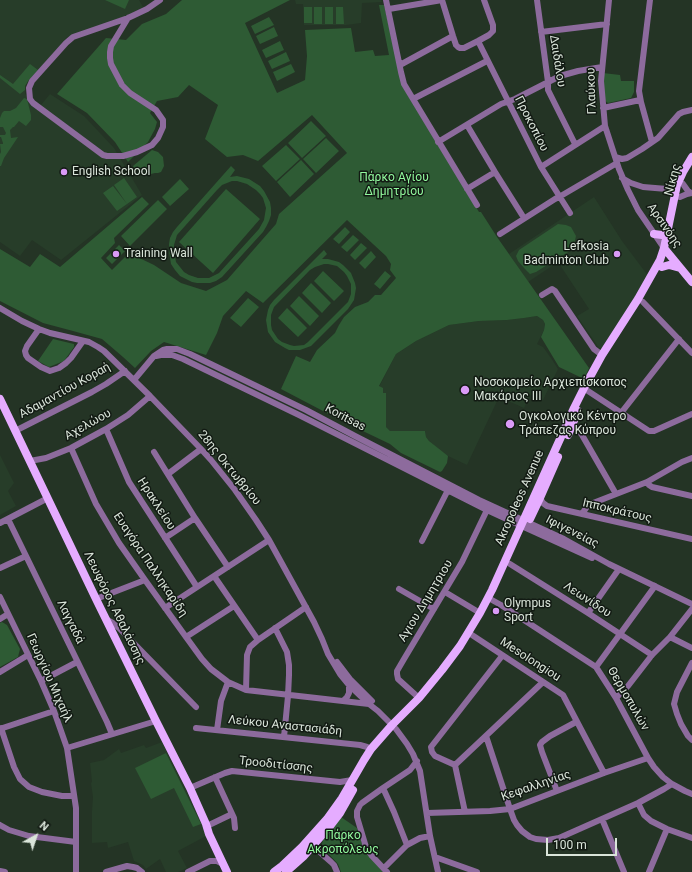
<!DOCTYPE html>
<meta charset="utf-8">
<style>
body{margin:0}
#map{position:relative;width:692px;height:872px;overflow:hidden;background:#243425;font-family:Roboto,sans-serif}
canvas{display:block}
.north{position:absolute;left:16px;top:816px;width:40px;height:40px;-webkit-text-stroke:3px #121a13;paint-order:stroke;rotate:40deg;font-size:11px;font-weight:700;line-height:16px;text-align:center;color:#dae5da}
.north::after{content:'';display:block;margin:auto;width:14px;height:18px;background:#dae5da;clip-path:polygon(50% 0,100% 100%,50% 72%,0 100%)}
.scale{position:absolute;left:546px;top:838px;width:71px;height:18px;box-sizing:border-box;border:2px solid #dae5da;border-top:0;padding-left:5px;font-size:12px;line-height:14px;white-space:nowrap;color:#dae5da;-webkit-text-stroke:3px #121a13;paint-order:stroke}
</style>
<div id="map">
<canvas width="692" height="872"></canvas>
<div class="north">N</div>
<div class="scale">100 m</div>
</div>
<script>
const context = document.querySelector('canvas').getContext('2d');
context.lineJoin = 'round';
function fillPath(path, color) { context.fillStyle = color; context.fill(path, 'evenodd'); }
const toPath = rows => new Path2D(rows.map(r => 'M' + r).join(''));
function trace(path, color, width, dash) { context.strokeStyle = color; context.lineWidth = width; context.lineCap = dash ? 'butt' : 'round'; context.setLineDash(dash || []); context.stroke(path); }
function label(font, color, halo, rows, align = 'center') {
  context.font = font + ' Roboto,sans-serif'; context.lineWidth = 3; context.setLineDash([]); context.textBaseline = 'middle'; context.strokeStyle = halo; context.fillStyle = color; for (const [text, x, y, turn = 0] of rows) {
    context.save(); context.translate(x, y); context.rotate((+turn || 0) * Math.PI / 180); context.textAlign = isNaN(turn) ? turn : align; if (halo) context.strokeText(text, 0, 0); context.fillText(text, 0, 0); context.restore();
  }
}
const built = toPath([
 [0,0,139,0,143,7,127,16,67,37,26,85,25,94,41,105,50,94,84,116,114,148,142,195,61,260,32,240,20,256,0,242],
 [295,0,381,0,382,2,362,3,361,23,346,25,304,25,303,4,296,4],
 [594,197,622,241,649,277,602,348,599,348,577,316,589,309,558,262,528,282,509,254],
 [537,316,543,320,545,324,544,330,537,344,543,347,551,358,558,369,543,400,530,395,524,408,499,397,467,465,448,456,440,451,429,441,426,437,425,431,390,431,386,427,386,393,383,393,379,387,396,354,416,341,449,325,479,321,507,320,524,318],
 [0,455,14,483,8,491,16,506,0,515],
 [162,742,208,835,178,851,187,868,178,872,166,872,160,859,146,869,143,865,134,861,128,842,108,848,107,842,92,843,92,811,93,797,91,783,92,782,90,763,104,760,119,749,121,753,144,745,146,748]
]);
const green = toPath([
 [105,0,129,0,125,9],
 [182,0,290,0,245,23,277,93,305,80,307,56,305,30,351,28,355,52,373,50,375,56,389,55,379,5,384,5,403,87,479,212,481,212,497,237,589,368,584,379,559,367,541,337,544,330,545,324,543,320,537,316,524,318,507,320,479,321,449,325,416,341,396,354,379,386,383,388,383,393,386,393,386,427,390,431,425,431,426,437,429,441,448,456,447,463,442,471,440,472,401,453,390,444,344,422,281,389,296,356,310,362,317,350,335,333,339,325,344,317,355,307,368,302,375,295,381,295,396,278,390,270,391,264,386,256,347,220,263,303,246,291,223,316,217,333,206,355,164,342,151,351,135,368,123,357,102,339,73,331,43,323,0,301,0,249,30,267,40,254,60,267,142,197,149,204,114,238,115,243,101,258,112,270,129,253,154,265,181,283,206,291,227,280,276,224,279,214,347,153,312,115,258,161,243,155,227,157,205,139,218,105,189,85,178,97,157,101,150,113,157,122,155,129,148,142,128,162,115,142,87,113,57,94,106,38,126,40,142,24,166,14],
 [304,7,312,7,312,23,304,23],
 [314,7,322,7,322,24,314,24],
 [325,7,333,7,333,24,325,24],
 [336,7,343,7,344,24,336,24],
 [269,17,274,25,255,34,251,26],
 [274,27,278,36,260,44,256,36],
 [280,41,284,50,266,58,262,50],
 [286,52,290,61,272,69,268,61],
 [30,64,38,70,28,81,25,86,25,90,20,94,0,78,0,75,13,84],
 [291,64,295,72,277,81,273,72],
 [603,73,620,75,621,81,634,81,634,92,631,98,608,103,604,100],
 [24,98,27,99,31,115,31,120,26,126,19,121,14,127,13,127,10,130,11,138,18,137,4,158,1,166,0,166,0,154,1,152,0,144,3,144,3,143,1,137,0,137,0,135,5,135,6,133,3,127,0,127,0,118,2,113,4,111,10,111,16,108],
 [311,121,326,136,302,158,288,143],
 [326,138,339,151,316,173,303,159],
 [286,145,300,159,276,181,262,166],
 [152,150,158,152,163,157,164,166,161,172,158,173,155,173,151,174,149,174,134,168,133,166],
 [301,160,314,174,290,197,277,182],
 [231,166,235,170,230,177,237,176,249,179,260,186,264,191,270,202,271,208,271,215,269,221,266,227,263,232,222,277,216,281,210,283,197,283,192,282,180,276,175,270,171,264,169,251,169,244,170,238,173,232,177,227],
 [232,181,237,181,247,184,256,190,260,194,263,198,266,208,264,220,259,229,219,273,209,278,198,278,189,275,184,272,176,262,174,250,174,245,177,235,217,190,222,185],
 [124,178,137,197,127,204,114,185],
 [180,179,189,189,170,206,162,197],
 [113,186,127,204,117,211,103,193],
 [226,189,260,219,213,273,179,242],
 [158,200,167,209,130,246,121,236],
 [558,224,566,225,571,227,576,236,573,249,536,272,530,274,525,269,518,261,516,256,519,250],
 [345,227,350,232,339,244,333,239],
 [353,235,359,240,347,252,341,247],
 [361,243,367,248,355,260,350,255],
 [119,245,125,251,112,264,106,258],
 [324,250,327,254,322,259,328,259,339,262,343,265,351,273,355,283,356,288,354,300,348,309,311,346,300,350,289,350,285,348,275,342,268,332,266,320,268,310,270,305,274,300],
 [324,264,328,264,337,266,344,272,347,276,351,284,351,294,348,302,308,342,304,345,294,346,290,345,282,342,278,339,272,330,271,325,271,315,274,307,310,270,315,267],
 [371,251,376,257,365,269,359,263],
 [323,271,344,291,334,301,314,281],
 [385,271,391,276,380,289,374,284],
 [311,283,331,303,322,313,302,293],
 [299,296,319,316,310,326,290,306],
 [248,298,259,307,241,327,230,318],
 [287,308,307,328,298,337,278,318],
 [53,339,74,344,74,347,64,361,49,367,38,361],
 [2,622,7,625,20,649,18,657,0,667,0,623],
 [166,753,201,824,193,827,174,788,151,799,135,768],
 [341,817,357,828,360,838,364,848,383,872,341,872,338,864,325,850,322,844,323,840]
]);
const minor = toPath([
 [386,0,401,72,404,84,477,205],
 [537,0,548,82,548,90,575,144],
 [609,0,601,81,605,126,619,169,628,190,638,210,664,248],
 [650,0,639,91,641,102,652,142],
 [389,9,442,0,453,36,456,45,458,47,460,48,464,48,478,41,489,35,493,31,493,25,484,0],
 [128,18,111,46,110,52,110,58,111,64,122,85,130,93,156,110,163,120,163,127,158,138,152,145,137,152,123,156,107,156,103,155,33,103,30,99,29,88,32,81,66,43,73,37,128,18,147,9,160,0],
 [541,32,607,24],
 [478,41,541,167,570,213],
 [400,65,453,36],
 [413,99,487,61],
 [603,108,640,100],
 [467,125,495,172,524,218],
 [438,142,501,104,515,99,560,76,578,71,602,67],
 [615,157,622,159,627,158,642,149,658,138,679,114,683,112,692,110],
 [541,167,605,126],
 [622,178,631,183,643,187,667,189,677,185],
 [683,184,688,191,691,193],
 [467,189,495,172],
 [680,197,687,194,692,193],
 [500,234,555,199,559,197,617,163],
 [542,295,552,289,555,291,594,349,602,355],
 [643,302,692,353],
 [0,308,22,321,39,329,50,333,89,342,98,347,104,351,150,396,201,449,211,460,235,490,256,520,269,540,314,622,322,639,328,654,340,674,349,685,369,704,378,711,396,729,407,744,413,754,420,771,430,836,438,872],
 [39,329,27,346,25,351,26,355,28,358,41,367,50,371,59,368,66,363,71,358,83,341],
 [156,356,161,355,172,355,183,359,299,415,487,510,526,528,592,558],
 [134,380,154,356,163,350,167,349,177,349,190,354,306,410,355,436,479,500,564,539,609,564,692,604],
 [588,391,649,431,654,431,692,414],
 [621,413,679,339],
 [573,425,576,427,582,435,616,494],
 [106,429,129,482,197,587],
 [15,431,92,392,106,384,125,371],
 [71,448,96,504,119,543,145,580,186,637,202,659,211,669,228,682,246,690,369,704],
 [154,452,195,518,228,567],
 [30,461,46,458,71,448,106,429,128,415,150,396],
 [168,474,201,449],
 [647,482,649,485,652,487,692,496],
 [540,498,543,503,547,506,692,539],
 [582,514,588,505,647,482,682,462,692,458],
 [8,519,107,722,112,734],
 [0,523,48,498],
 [165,538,195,518],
 [422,541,448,490],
 [510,564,588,613,652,655],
 [0,568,26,556],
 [214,576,258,640],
 [399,589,434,609],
 [445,592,480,613],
 [0,597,41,681,54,711,67,748,76,808,76,872],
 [96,599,145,580],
 [492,600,501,605,596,667,616,698,648,758,654,767,663,777,672,784,685,791,692,794],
 [165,608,269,540],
 [588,613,619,569],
 [0,619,8,614],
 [106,619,113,623,119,628,196,707],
 [275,628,287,652,289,665,289,675,288,696,284,737],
 [472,635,563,695,604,773],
 [186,637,234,606],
 [670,637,692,648],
 [337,662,350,679,372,701],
 [692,663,677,692,674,704,677,714,681,724,688,736,692,740],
 [596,667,655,586],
 [0,672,28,655],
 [41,681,77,662],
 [246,690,247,655,250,647,258,640,306,607],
 [419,698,398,679,397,674,397,671,404,659,462,562,487,510],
 [616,698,628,686,652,655,670,637,692,609],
 [343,701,347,697,349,693,349,685],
 [1,728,14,767,20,779,29,787,42,792,62,796,74,796],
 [196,728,360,745,367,747,371,749],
 [0,729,54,711],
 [217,730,221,701,228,682],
 [486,736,510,809,514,820,517,825,522,831,530,837,536,839,548,840,559,838,638,803,664,789,672,784],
 [67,748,156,721],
 [455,765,435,756,432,752,431,747,502,656],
 [455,765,543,682],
 [455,765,465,812],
 [215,777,234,818,235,828],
 [190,788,225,773,232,771,340,782,352,780],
 [383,788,394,812,407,845],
 [557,791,542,752,540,745,542,742,550,736,576,722],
 [638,803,644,815,651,821,667,829,692,838],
 [427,813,490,811,510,809,604,773,648,758],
 [602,819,624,872],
 [0,825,9,830,29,836,76,842],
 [207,826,232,814],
 [313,846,331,862,334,865,337,872],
 [435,857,477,872],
 [384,868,407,845,420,838,430,836],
 [0,871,5,872],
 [106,872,127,866,133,867,137,868,142,872],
 [188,872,210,861,217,861,223,864],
 [387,872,372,856,366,847,357,817,357,811,360,805,362,803,383,788,410,770,417,761],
 [649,872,667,829]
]);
const major = toPath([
 [654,234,662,235,668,232],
 [664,248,692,282],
 [662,267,669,265,680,268],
 [0,399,96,599,156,721,190,788,206,824,209,834,227,872],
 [568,435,578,411],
 [530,519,540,498,558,457],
 [274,872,282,866,302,847,327,819,342,798,364,760,371,749,392,725,419,698,442,670,460,646,480,613,492,590,574,408,585,386,602,355,638,299,660,260,664,248,677,185,683,172,692,157],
 [286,872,304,856,330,826,340,813,353,790]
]);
const markers = [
 [64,172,4,"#da9af7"],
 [116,254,4,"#da9af7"],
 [617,254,4,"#da9af7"],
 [465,390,5,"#da9af7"],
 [510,424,5,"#da9af7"],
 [496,611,4,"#da9af7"]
];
const streetNames = [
 ["Δαιδάλου",557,61,81],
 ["Γλαύκου",592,91,-92],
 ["Προκοπίου",531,124,63],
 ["Νίκης",673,180,-75],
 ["Αρσινόης",664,226,55],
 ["Αδαμαντίου Κοραή",65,391,-29],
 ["Koritsas",345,418,28],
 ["Αχελώου",88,425,-29],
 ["28ης Οκτωβρίου",229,468,51],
 ["Akropoleos Avenue",520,498,-66],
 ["Ηρακλείου",156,504,57],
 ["Ιπποκράτους",617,511,13],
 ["Ιφιγενείας",572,532,27],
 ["Ευαγόρα Παλληκαρίδη",150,565,56],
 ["Λεωνίδου",587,600,33],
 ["Αγιου Δημητριου",426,601,-59],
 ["Λεωφόρος Αθαλάσσης",114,608,64],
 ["Λαγγαδά",70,622,64],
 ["Mesolongiou",530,660,33],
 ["Γεωργίου Μιχαήλ",49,678,66],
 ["Θερμοπυλών",628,699,60],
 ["Λεύκου Αναστασιάδη",285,726,6],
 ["Τροοδιτίσσης",276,765,6],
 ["Κεφαλληνίας",536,786,-19]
];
const poiNames = [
 ["English School",72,172],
 ["Lefkosia",609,247,"right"],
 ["Badminton Club",609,261,"right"],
 ["Training Wall",124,254],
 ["Νοσοκομείο Αρχιεπίσκοπος",474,383],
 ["Μακάριος ΙΙΙ",474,397],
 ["Ογκολογικό Κέντρο",519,417],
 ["Τράπεζας Κύπρου",519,431],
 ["Olympus",504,604],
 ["Sport",504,618]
];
const parkNames = [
 ["Πάρκο Αγίου",394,178],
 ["Δημητρίου",394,192],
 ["Πάρκο",343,836],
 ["Ακροπόλεως",343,850]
];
fillPath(built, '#273d29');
fillPath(green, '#2e5b34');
trace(minor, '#8d6b9d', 6);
trace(major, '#e5acff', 8);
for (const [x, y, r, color] of markers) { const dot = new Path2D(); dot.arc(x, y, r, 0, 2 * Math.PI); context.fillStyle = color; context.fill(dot); trace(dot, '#121a13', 1.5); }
label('12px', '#dae5da', '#121a13', streetNames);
label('12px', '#dae5da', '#121a13', poiNames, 'left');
label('12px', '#92fa9e', '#121a13', parkNames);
</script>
